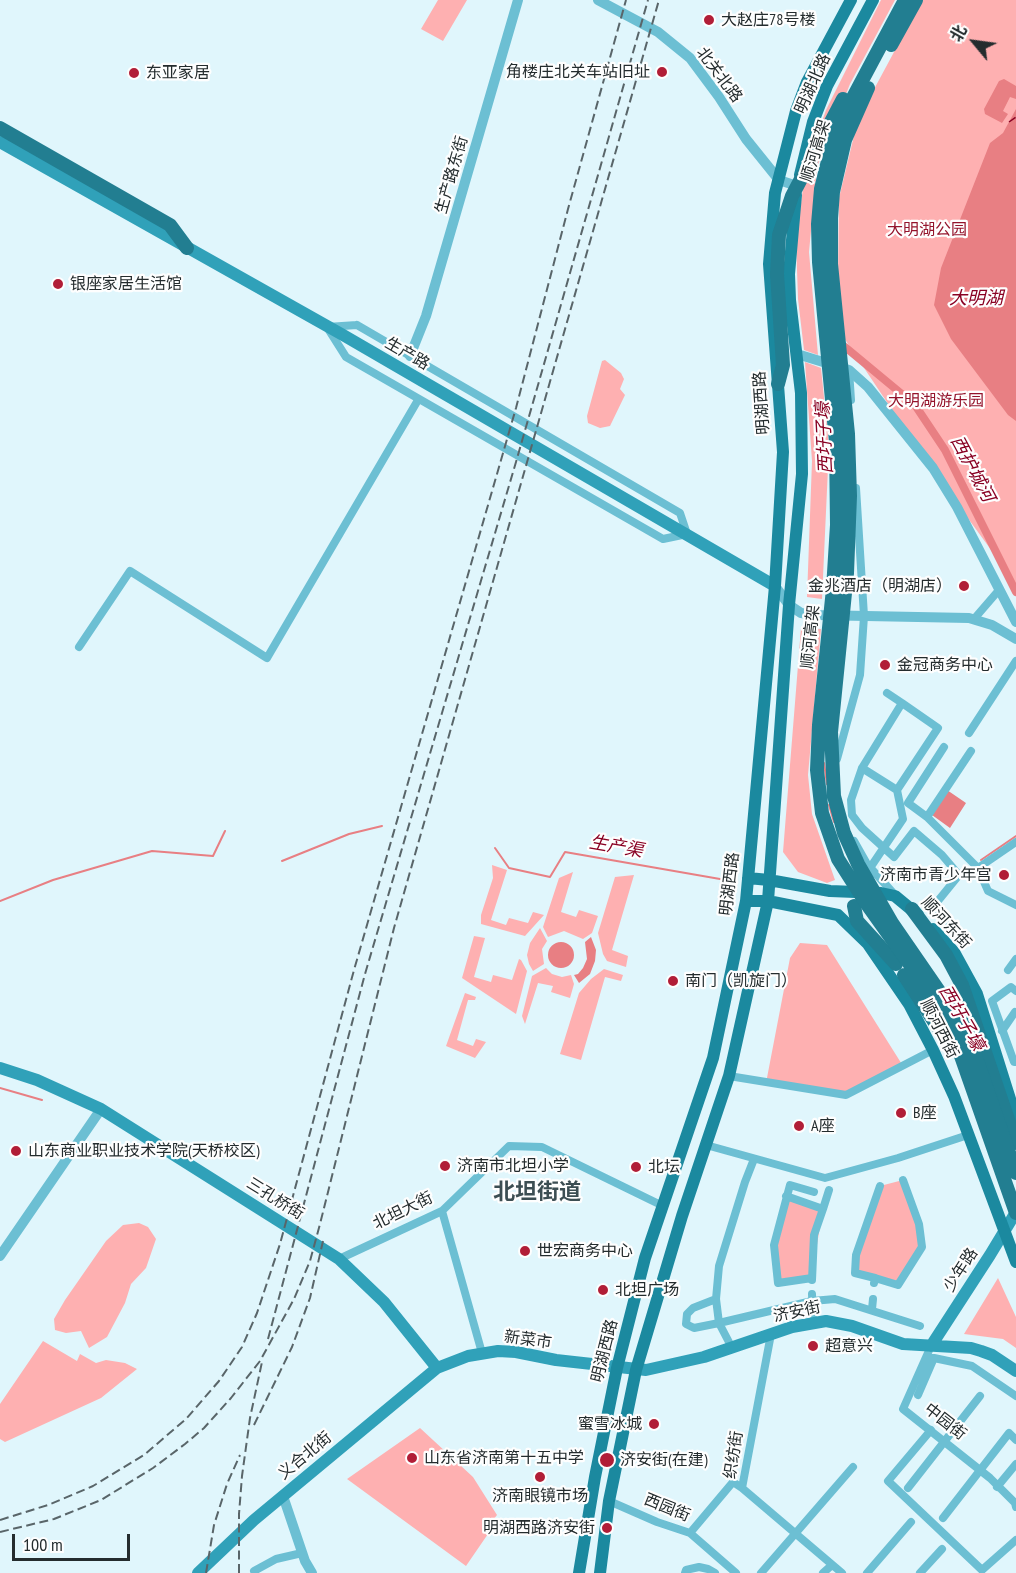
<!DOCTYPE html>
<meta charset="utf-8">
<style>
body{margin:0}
#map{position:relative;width:1016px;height:1573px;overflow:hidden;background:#e0f6fc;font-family:"PT Sans Narrow","Noto Sans SC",sans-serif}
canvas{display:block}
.north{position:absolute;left:944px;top:12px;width:60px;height:60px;-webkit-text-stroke:4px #fefefe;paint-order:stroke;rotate:299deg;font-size:16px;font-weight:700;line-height:24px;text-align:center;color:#242c2e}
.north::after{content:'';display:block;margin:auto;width:21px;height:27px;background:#242c2e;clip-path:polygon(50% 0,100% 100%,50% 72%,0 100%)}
.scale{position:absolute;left:12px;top:1534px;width:118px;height:27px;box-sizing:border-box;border:3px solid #242c2e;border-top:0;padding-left:8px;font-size:18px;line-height:21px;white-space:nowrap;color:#242c2e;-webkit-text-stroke:4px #fefefe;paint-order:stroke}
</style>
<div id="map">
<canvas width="1016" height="1573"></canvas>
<div class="north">北</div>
<div class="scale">100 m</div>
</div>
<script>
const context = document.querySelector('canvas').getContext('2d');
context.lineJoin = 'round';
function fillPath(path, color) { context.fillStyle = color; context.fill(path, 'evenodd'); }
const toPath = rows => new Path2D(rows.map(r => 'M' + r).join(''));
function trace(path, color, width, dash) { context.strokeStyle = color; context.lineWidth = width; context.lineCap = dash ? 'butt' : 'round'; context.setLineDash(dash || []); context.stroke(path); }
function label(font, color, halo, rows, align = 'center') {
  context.font = font + ' "PT Sans Narrow","Noto Sans SC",sans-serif'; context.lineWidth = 4.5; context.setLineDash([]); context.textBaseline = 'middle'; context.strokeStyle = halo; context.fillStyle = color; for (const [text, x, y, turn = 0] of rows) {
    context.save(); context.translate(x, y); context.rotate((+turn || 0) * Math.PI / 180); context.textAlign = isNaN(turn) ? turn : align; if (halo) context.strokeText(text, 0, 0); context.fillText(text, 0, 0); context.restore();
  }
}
const green = toPath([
 [438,0,467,0,443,41,421,29],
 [881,0,895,0,850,84,817,167,809,252,818,355,804,350,798,299,796,240,806,166,826,110],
 [922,0,1016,0,1016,584,929,465,844,338,838,275,839,198,858,119],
 [605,360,621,373,624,379,620,389,625,395,610,426,600,428,588,423,587,416,602,361],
 [805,362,821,368,829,446,822,599,807,597,812,461],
 [801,628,821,629,808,775,812,814,835,880,827,883,798,872,783,852],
 [492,865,507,870,491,920,506,925,509,918,528,923,533,912,544,915,525,936,481,924,481,915,493,878],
 [573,872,561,912,576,917,579,910,598,916,592,933,583,939,564,931,548,937,543,927,559,878],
 [634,875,612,950,628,956,626,967,607,961,603,954,598,933,615,877],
 [540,928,547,941,542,949,544,964,533,971,529,964,527,955,530,943],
 [474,936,485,938,474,977,491,982,493,975,512,980,519,959,521,960,527,971,516,1014,462,978],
 [800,943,827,945,903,1066,846,1095,766,1083,790,958],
 [546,968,552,974,562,977,571,975,574,984,570,998,551,992,553,986,538,983,525,1024,522,1016,532,976],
 [604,969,623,975,621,981,605,977,581,1060,560,1054,579,993,591,979],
 [465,993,476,997,475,1000,468,1000,457,1040,473,1046,476,1039,486,1042,475,1058,446,1046],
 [903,1180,922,1247,898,1285,855,1273,856,1255,880,1186],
 [786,1196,823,1209,812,1274,778,1283,774,1245],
 [139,1223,148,1227,156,1239,146,1268,131,1284,125,1303,107,1337,89,1348,81,1331,66,1333,55,1330,54,1319,65,1300,106,1241,123,1225],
 [998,1278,1016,1317,1016,1348,1003,1339,964,1334],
 [43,1341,77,1361,80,1354,96,1363,106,1360,125,1363,137,1369,101,1398,5,1442,0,1439,0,1404],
 [420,1428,473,1477,497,1515,486,1529,490,1531,466,1566,347,1479]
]);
const water = toPath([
 [1004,79,1016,86,1016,99,1010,97,1003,111,1008,114,1002,123,985,114,984,109,999,81],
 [1016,109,1016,421,1008,415,951,339,934,305,941,268,990,143,1003,133],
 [947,790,966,803,950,828,932,815],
 [591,937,596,950,595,961,590,974,579,983,574,975,578,974,583,968,587,959,585,942],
 '548 955a13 13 0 1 1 26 0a13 13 0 1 1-26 0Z'
]);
const stream = toPath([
 [824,763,827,784],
 [829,805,834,822],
 [495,848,509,868,550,877,565,852,720,879],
 [981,860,1016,836],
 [282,861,349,834,382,826],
 [0,901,53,880,152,851,213,856,225,831],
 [0,1088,42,1100]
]);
const canal = toPath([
 [839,342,915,405,945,450,1016,592]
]);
const ferry = toPath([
 [1009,122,1016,117]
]);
const minor = toPath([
 [357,325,680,513,687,534,663,539,346,357,327,327,357,325],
 [849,370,851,400],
 [974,619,999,590],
 [79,647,130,571,267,658,418,400],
 [887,693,902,703,862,768,851,800,852,815,862,828,894,857,914,831,942,855,959,875,933,907,952,925],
 [969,733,1016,661],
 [971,751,927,817,978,868],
 [837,759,860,675,864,616,856,488],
 [862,768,897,790,903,819,870,868],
 [897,790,938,728,902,703],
 [927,817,908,803,944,747],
 [854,841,867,864,895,895],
 [1016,842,978,868,988,891,1016,905],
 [1008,970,1016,959],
 [1016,991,1011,987,992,1001,1014,1062,1016,1062],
 [1002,1031,1015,1012],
 [729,1076,846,1095,933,1050],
 [706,1145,825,1178,898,1158,968,1135],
 [754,1159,745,1182,719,1266,716,1299,719,1323,812,1301,835,1299,920,1326],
 [786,1196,823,1209,814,1235,812,1280],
 [823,1209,829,1190],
 [442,1211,482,1353],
 [339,1259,442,1211,509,1146,542,1147,663,1206],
 [812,1278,778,1283,774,1245,790,1185,814,1192],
 [875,1278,855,1273,856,1255,880,1186],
 [874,1283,875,1278,898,1285,922,1247,919,1224,903,1180],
 [812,1294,813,1322],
 [716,1299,693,1308,687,1314,686,1324,694,1328,719,1323,731,1346],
 [872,1309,873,1299],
 [771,1334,742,1488,842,1573],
 [931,1346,903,1409,990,1478,1015,1503,1016,1507],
 [934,1358,972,1366,1016,1396],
 [918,1395,934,1358,931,1358],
 [931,1430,888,1481,982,1570,1016,1540],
 [997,1487,1016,1464],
 [908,1488,980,1396],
 [609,1501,657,1522,690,1533,736,1573],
 [943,1518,1009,1433,1016,1440],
 [690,1533,733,1482,742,1488],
 [255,1573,254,1571,276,1559,302,1553],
 [685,1573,686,1570,699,1567,708,1569,715,1573],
 [761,1573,853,1467],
 [823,1573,832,1565],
 [867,1573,911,1522],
 [920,1573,942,1549]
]);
const tertiary = toPath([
 [598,0,658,32,690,58,719,97,746,139,779,180,797,186],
 [797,354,849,370,868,387,933,468,957,507,1016,622],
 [410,356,426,316,518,0],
 [775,586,789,605,801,613,815,615,969,618,992,625,1016,639],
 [0,1256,101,1109],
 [283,1496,305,1561,312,1573]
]);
const secondary = toPath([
 [0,142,343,335,775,586],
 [0,1068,37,1080,101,1109,339,1259,384,1302,437,1368],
 [931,1346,990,1255,1016,1212],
 [198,1573,254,1520,437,1368,468,1356,498,1351,516,1352,556,1360,646,1370,704,1357,792,1327,826,1321,852,1326,903,1344,971,1348,981,1351,992,1355,1016,1371]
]);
const primary = toPath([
 [800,175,813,122,827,86,873,0],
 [748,878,769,880,830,891,881,893,895,896,918,915],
 [746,901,768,901,838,915,868,944,909,1004,933,1050,954,1096,1016,1262],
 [933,929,954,952,977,994,1016,1118],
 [579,1573,595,1477,617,1368,645,1258,713,1058,746,901,775,586,783,452,769,264,775,193,796,111,807,82,851,0],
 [600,1573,609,1501,636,1370,682,1216,729,1076,768,901,789,605,802,474,801,393,790,300,789,274,796,195]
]);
const trunk = toPath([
 [0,128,170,225,187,248],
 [854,906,857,921,896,964],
 [912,909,946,955,962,985,1016,1143]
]);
const rail = toPath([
 [268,1339,365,974,516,462,648,0],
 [254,1425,292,1347,310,1298,323,1241],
 [0,1520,48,1505,93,1486,144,1455,186,1419,219,1381,242,1347,257,1313,280,1244,354,970,516,408,568,209,626,0],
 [0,1532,54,1519,101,1500,153,1468,185,1444,204,1428,231,1398,260,1361,294,1299,310,1261,320,1224,394,928,659,0],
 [206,1573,214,1525,227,1484,240,1455],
 [239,1573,239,1514,242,1476,250,1418,262,1362]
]);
const trunkBridge = toPath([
 [905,0,849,105,832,145,821,189,818,224,819,262,836,442,837,525,833,589,819,725,817,770,822,813,838,859,866,903,931,994,955,1039,1016,1213],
 [891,45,916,0],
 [868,88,845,140,833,192,831,218,831,264,848,434,850,496,847,573,831,732,834,796,844,833,858,864,892,923,952,1010,972,1046,1016,1173],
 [778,384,783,365,777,274,779,235,792,196,843,99],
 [904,975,939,1029]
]);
const markers = [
 [709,20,6,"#b11e37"],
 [662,72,6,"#b11e37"],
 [134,73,6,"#b11e37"],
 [58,284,6,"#b11e37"],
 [964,586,6,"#b11e37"],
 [885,665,6,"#b11e37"],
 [1004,875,6,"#b11e37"],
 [673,981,6,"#b11e37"],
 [901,1113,6,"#b11e37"],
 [799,1126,6,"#b11e37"],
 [16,1151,6,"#b11e37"],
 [445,1166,6,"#b11e37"],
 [636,1167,6,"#b11e37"],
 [525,1251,6,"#b11e37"],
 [603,1290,6,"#b11e37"],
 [813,1346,6,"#b11e37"],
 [654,1424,6,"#b11e37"],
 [412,1458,6,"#b11e37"],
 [607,1460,8,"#b11e37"],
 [540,1477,6,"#b11e37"],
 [607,1528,6,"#b11e37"]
];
const poiNames = [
 ["大赵庄78号楼",721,20],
 ["角楼庄北关车站旧址",650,72,"right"],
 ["东亚家居",146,73],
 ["银座家居生活馆",70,284],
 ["金兆酒店（明湖店）",952,586,"right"],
 ["金冠商务中心",897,665],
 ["济南市青少年宫",992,875,"right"],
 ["南门（凯旋门）",685,981],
 ["B座",913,1113],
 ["A座",811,1126],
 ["山东商业职业技术学院(天桥校区)",28,1151],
 ["济南市北坦小学",457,1166],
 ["北坛",648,1167],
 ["世宏商务中心",537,1251],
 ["北坦广场",615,1290],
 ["超意兴",825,1346],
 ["蜜雪冰城",642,1424,"right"],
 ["山东省济南第十五中学",424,1458],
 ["济安街(在建)",620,1460],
 ["济南眼镜市场",540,1496,"center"],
 ["明湖西路济安街",595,1528,"right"]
];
const streetNames = [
 ["北关北路",719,75,53],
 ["明湖北路",813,84,-66],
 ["顺河高架",816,151,-73],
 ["生产路东街",452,175,-74],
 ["生产路",407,354,30],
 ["明湖西路",762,403,-94],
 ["顺河高架",811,637,-84],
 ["明湖西路",730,884,-83],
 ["顺河东街",946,923,47],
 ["顺河西街",939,1029,63],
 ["三孔桥街",275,1199,32],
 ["北坦大街",403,1211,-26],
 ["少年路",961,1270,-57],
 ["济安街",797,1312,-12],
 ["新菜市",528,1340,8],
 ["明湖西路",605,1351,-76],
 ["中园街",945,1422,38],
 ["织纺街",734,1455,-81],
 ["义合北街",305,1456,-40],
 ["西园街",667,1508,22]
];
const parkNames = [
 ["大明湖公园",927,230],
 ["大明湖游乐园",936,401]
];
const waterNames = [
 ["大明湖",976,299],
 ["西圩子壕",825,438,-93],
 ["西护城河",972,469,62],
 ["生产渠",616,847,10],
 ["西圩子壕",961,1018,60]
];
const districtNames = [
 ["北坦街道",537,1193]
];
fillPath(green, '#feb0b1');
fillPath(water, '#e87f83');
trace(stream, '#e87f83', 2);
trace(canal, '#e87f83', 8);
trace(ferry, '#890123', 1.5, [8, 6]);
trace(minor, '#6cbfd3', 8);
trace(tertiary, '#6cbfd3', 10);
trace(secondary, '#30a1b9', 12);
trace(primary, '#1b899f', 12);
trace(trunk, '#227e91', 14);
trace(rail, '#596569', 2, [9, 4.5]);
trace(trunkBridge, '#227e91', 14);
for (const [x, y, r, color] of markers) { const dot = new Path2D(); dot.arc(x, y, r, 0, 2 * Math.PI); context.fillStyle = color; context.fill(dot); trace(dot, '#fefefe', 2); }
label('16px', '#242c2e', '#fefefe', poiNames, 'left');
label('16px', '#242c2e', '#fefefe', streetNames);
label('16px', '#94142c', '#fefefe', parkNames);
label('italic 18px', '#890123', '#fefefe', waterNames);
label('bold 22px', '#3c4e53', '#fefefe', districtNames);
</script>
